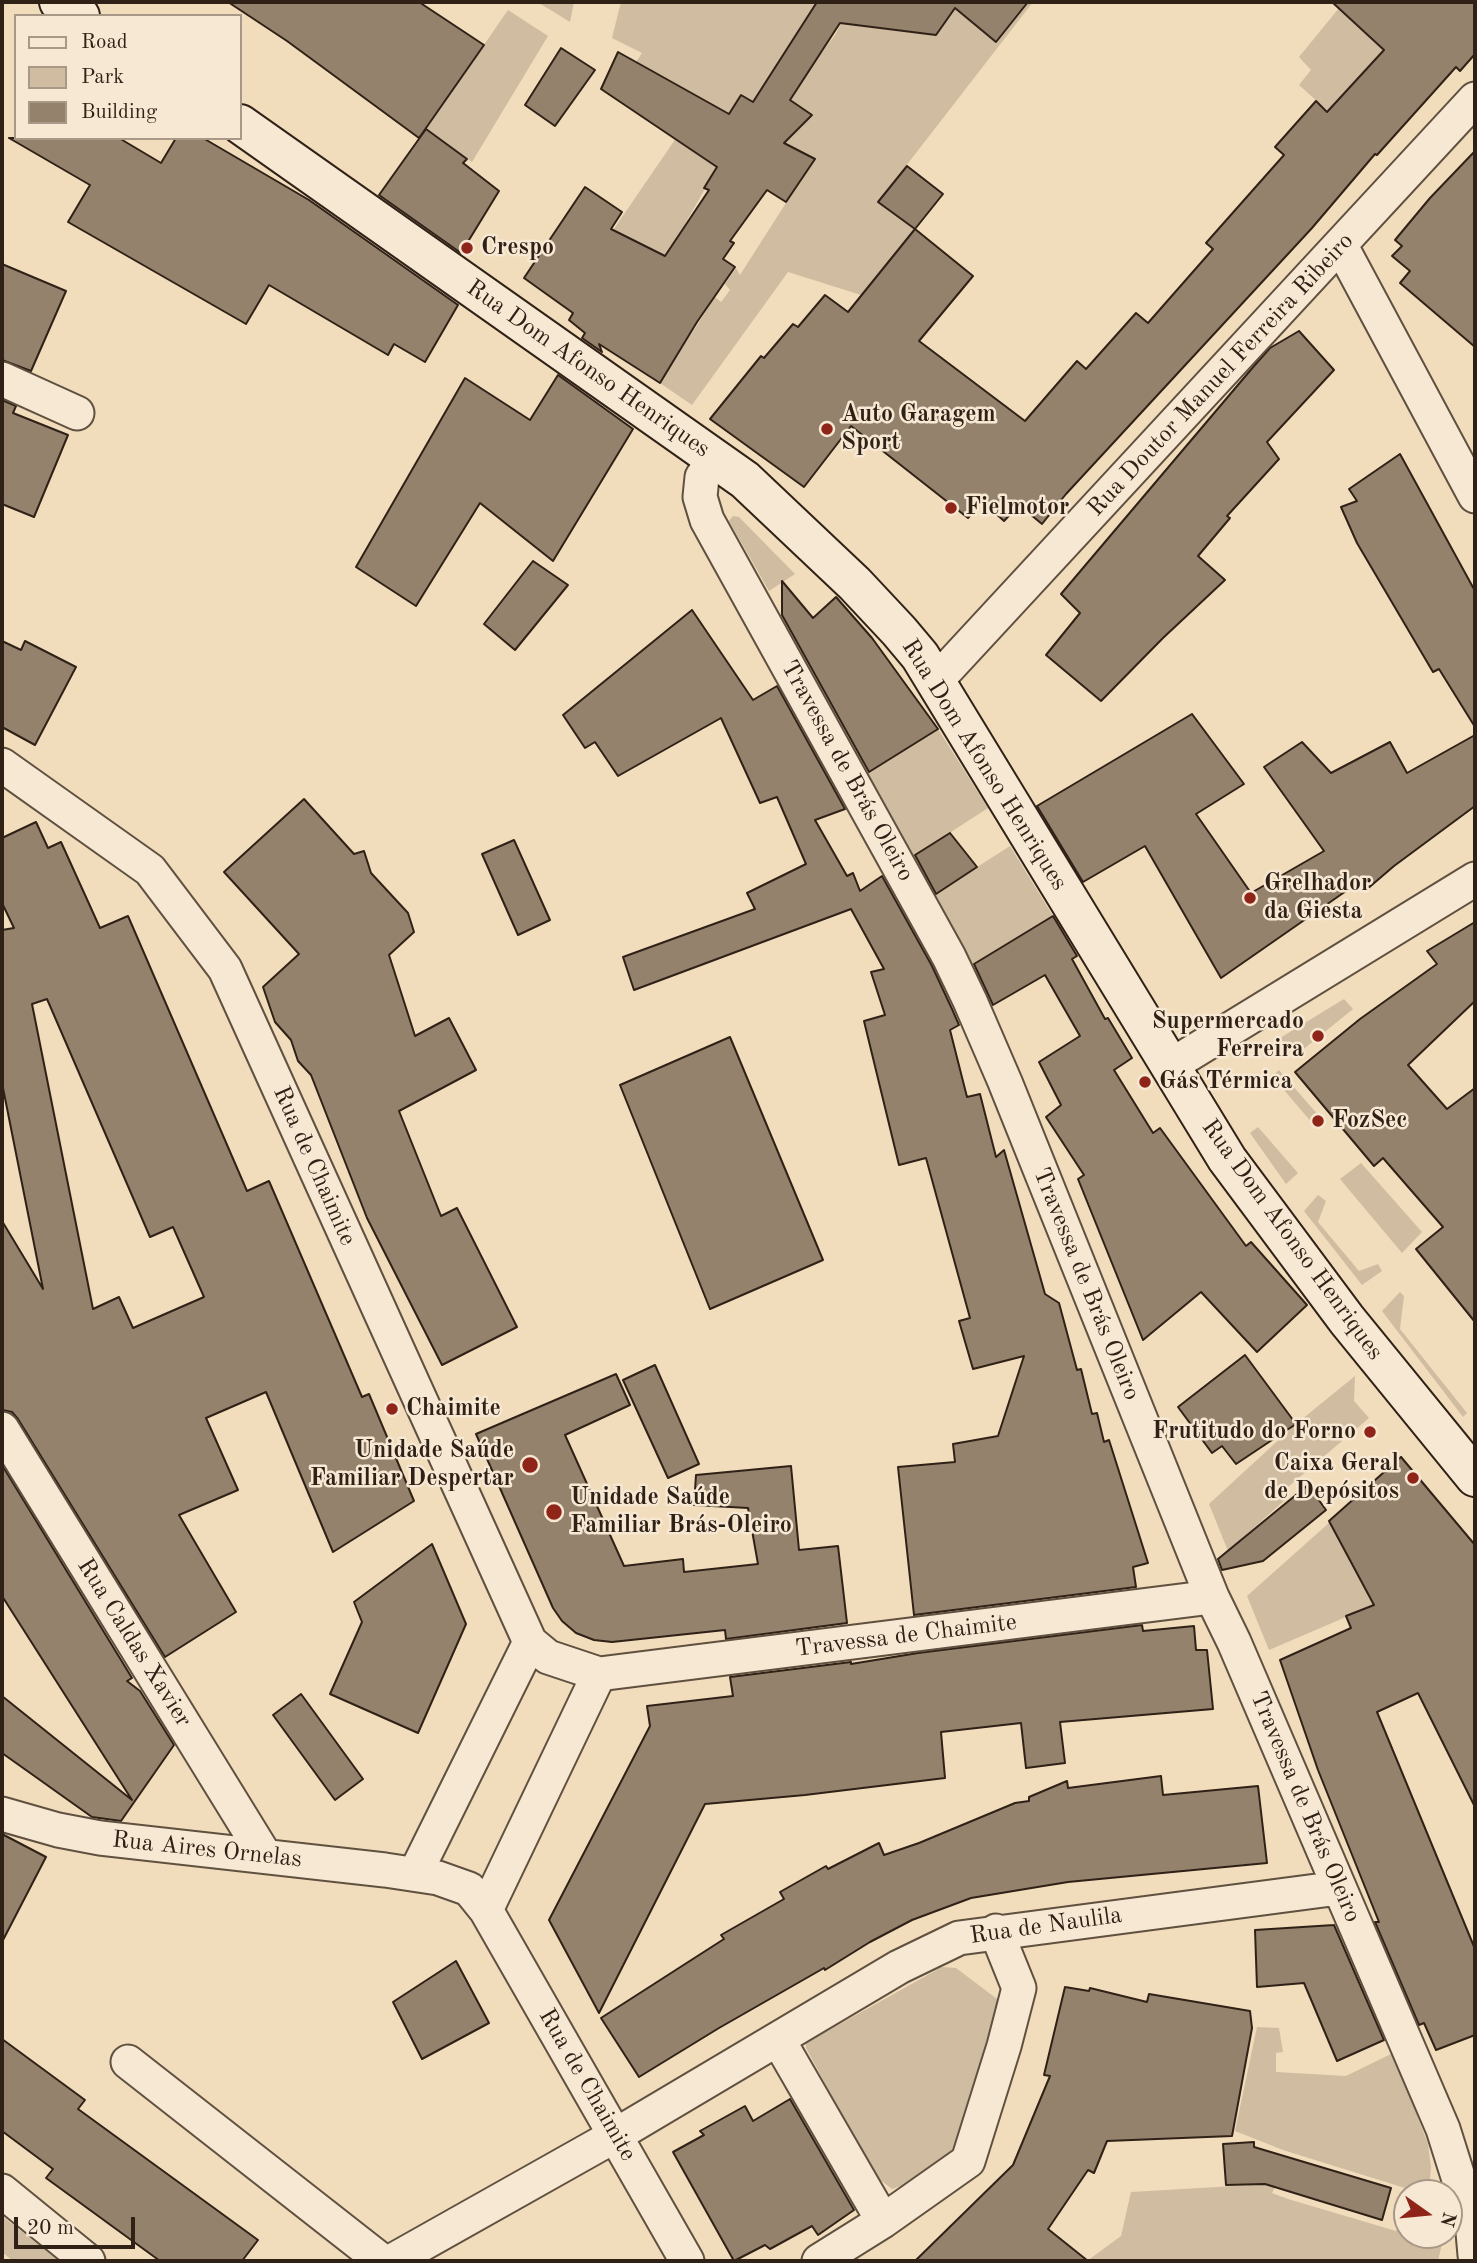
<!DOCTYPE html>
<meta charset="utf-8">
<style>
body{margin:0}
#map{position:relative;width:1477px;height:2263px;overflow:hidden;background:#f1dcbc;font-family:"Old Standard TT",serif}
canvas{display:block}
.frame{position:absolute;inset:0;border:4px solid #302117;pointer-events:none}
.legend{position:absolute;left:14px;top:14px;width:228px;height:126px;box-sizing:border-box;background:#f6e8d3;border:2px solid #a79888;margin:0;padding:9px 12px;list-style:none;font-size:21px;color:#302117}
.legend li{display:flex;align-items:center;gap:14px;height:35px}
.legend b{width:35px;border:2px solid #a79888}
.north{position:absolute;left:1393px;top:2179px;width:70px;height:70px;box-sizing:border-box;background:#f6e8d3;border:2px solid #a79888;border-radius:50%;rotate:105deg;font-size:19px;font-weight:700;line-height:28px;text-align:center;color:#302117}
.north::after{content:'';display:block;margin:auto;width:24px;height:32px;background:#8f2418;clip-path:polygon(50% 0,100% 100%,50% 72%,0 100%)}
.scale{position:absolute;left:14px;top:2217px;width:121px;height:32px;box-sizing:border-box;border:4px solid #302117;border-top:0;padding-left:9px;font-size:21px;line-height:24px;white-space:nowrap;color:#302117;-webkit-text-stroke:5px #f6e8d3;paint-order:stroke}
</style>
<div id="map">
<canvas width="1477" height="2263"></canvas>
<div class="frame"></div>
<ul class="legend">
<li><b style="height:9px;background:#f6e8d3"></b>Road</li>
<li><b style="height:19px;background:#d0bca0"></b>Park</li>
<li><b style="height:19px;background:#94826d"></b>Building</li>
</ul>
<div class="north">N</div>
<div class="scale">20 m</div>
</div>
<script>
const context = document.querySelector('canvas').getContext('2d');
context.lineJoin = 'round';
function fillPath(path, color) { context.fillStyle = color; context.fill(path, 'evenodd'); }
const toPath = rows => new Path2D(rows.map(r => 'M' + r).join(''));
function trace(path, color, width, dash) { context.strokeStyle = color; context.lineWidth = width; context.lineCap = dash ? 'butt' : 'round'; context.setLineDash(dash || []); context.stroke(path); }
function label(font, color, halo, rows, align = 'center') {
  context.font = font + ' "Old Standard TT",serif'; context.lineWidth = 5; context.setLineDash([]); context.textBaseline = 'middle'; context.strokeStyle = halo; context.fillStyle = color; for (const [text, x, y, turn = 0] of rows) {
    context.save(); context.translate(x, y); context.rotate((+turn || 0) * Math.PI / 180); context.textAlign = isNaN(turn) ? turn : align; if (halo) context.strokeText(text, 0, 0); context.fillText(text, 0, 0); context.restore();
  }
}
const green = toPath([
 [537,2,574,2,570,22,549,9],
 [621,2,818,2,756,104,729,114,636,62,642,53,612,38],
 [853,2,893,2,875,27,934,35,958,2,1033,2,878,202,915,229,861,295,788,272,692,405,660,383,715,297,721,302,730,290,725,284,736,268,740,275,814,159,784,143,783,95,805,58,814,63,835,35],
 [1339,8,1385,49,1328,111,1299,85,1311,70,1299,57],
 [508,10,548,36,472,162,426,129],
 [687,122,729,147,678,236,665,256,573,313,562,305],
 [733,516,739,517,795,574,769,591,729,521],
 [938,729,988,808,911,858,864,776],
 [1010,846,1053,916,967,967,932,896],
 [1344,999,1353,1009,1295,1056,1280,1038],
 [1279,1070,1319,1116,1313,1124,1272,1076],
 [1258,1127,1298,1173,1286,1184,1250,1133],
 [1361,1163,1422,1232,1402,1253,1340,1179],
 [1318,1195,1326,1201,1318,1222,1359,1271,1378,1264,1382,1271,1362,1285,1304,1211],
 [1400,1292,1404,1296,1400,1329,1467,1413,1463,1417,1382,1311],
 [1355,1376,1354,1401,1369,1418,1281,1493,1286,1499,1228,1551,1209,1504,1296,1424],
 [1330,1522,1374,1605,1269,1650,1247,1596],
 [942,1967,956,1968,1001,2002,958,2143,948,2154,907,2184,892,2189,874,2175,806,2048,806,2043],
 [1257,2027,1279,2028,1283,2052,1276,2053,1276,2072,1346,2076,1393,2053,1428,2144,1431,2167,1429,2193,1421,2193,1283,2150,1235,2131],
 [1268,2184,1275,2187,1272,2193,1288,2199,1396,2231,1407,2207,1407,2235,1444,2235,1438,2261,1087,2261,1121,2236,1131,2192],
 [2,2216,59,2261,13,2261,2,2252]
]);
const building = toPath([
 [228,2,419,2,484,45,419,138,287,41,228,2],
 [817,2,1028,2,996,42,955,8,936,35,840,23,790,100,812,115,784,143,815,159,786,202,767,190,730,241,734,243,723,259,735,267,697,322,660,383,599,344,602,352,582,338,585,333,569,320,573,313,524,278,585,187,622,212,611,229,665,256,709,190,704,188,717,167,601,89,618,52,729,114,741,95,753,102,817,2],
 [1332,2,1475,2,1475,54,1460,71,1456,67,1377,155,1375,154,1312,228,1066,494,1042,524,1019,505,1004,521,982,501,968,518,851,426,804,487,710,419,761,356,764,358,793,324,798,327,825,295,848,312,915,229,973,276,919,341,1025,421,1077,361,1086,369,1136,313,1148,323,1213,249,1206,243,1284,155,1275,147,1316,101,1327,112,1384,50,1332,2],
 [561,48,595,70,555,126,525,105,561,48],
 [426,129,467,159,463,163,499,191,461,253,379,195,426,129],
 [9,138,119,138,161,163,176,138,203,138,309,200,458,305,425,362,394,344,388,355,269,285,246,324,68,222,90,185,9,138],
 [1475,151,1475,347,1400,283,1410,271,1392,256,1402,246,1395,240,1430,198,1475,151],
 [907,166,943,194,915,229,878,202,907,166],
 [2,264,66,291,31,371,2,360,2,264],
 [1299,331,1334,370,1267,442,1279,459,1227,516,1230,518,1198,556,1225,580,1163,638,1101,701,1046,655,1080,613,1061,594,1254,366,1270,348,1299,331],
 [558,375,633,429,553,561,480,503,416,606,356,567,465,378,530,420,558,375],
 [2,400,16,406,13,413,68,435,34,517,2,504,2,400],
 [1400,454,1475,591,1475,727,1439,669,1433,672,1357,543,1341,507,1357,501,1349,489,1400,454],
 [533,561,568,585,515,650,484,624,533,561],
 [782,581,813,618,836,597,872,638,938,729,869,772,782,615,782,581],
 [692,610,753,700,777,686,845,809,815,820,847,876,853,873,860,891,882,876,932,966,952,1009,959,1025,950,1030,967,1097,980,1094,996,1157,1004,1150,1045,1294,1059,1303,1077,1370,1081,1369,1092,1414,1097,1413,1104,1442,1109,1440,1148,1563,1133,1567,1136,1587,914,1615,898,1467,955,1462,953,1444,998,1436,1024,1356,973,1369,959,1321,970,1318,926,1158,899,1165,864,1021,885,1015,871,972,884,969,851,909,634,990,623,957,755,909,747,893,806,864,777,797,760,803,721,718,618,776,595,742,585,748,563,715,692,610],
 [2,641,21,650,25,641,76,667,35,745,2,727,2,641],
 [1192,714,1244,784,1196,814,1251,893,1324,851,1264,767,1302,742,1331,773,1390,742,1407,773,1475,735,1475,806,1394,866,1366,890,1359,882,1221,978,1145,846,1083,882,1037,806,1192,714],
 [304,799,354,854,364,851,371,873,408,913,414,932,389,955,415,1036,449,1018,476,1070,399,1111,441,1216,457,1208,517,1327,442,1365,367,1218,311,1075,298,1061,291,1040,275,1022,263,987,299,954,224,872,304,799],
 [36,822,48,848,61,842,100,928,128,916,247,1191,269,1181,362,1397,369,1394,414,1501,333,1552,266,1392,206,1418,238,1490,179,1515,236,1612,165,1657,18,1419,12,1412,2,1410,2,1221,43,1289,2,1083,2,930,14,928,2,903,2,838,36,822],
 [47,999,150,1237,173,1227,204,1297,133,1328,119,1297,93,1309,32,1004,47,999],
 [950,833,977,867,936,894,915,855,950,833],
 [514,840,550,920,518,935,482,854,514,840],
 [1053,916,1077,956,1072,959,1105,1019,1108,1018,1132,1058,1114,1070,1153,1133,1160,1128,1246,1246,1251,1242,1307,1305,1257,1352,1201,1292,1143,1340,1078,1179,1084,1175,1046,1117,1061,1105,1039,1062,1080,1036,1045,975,993,1005,974,964,1053,916],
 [1475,922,1475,1001,1408,1065,1447,1109,1475,1088,1475,1322,1416,1249,1443,1227,1383,1158,1374,1166,1295,1072,1360,1019,1437,964,1427,951,1475,922],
 [730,1037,823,1260,710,1309,620,1085,730,1037],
 [1245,1355,1296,1424,1236,1464,1222,1446,1212,1453,1178,1407,1245,1355],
 [655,1365,699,1464,668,1478,623,1380,655,1365],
 [616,1374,630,1405,565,1435,624,1566,683,1559,684,1572,758,1564,748,1508,694,1505,696,1475,791,1466,799,1550,838,1546,847,1623,726,1639,725,1630,612,1642,594,1640,576,1633,562,1621,553,1608,476,1434,616,1374],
 [1401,1457,1475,1545,1475,1807,1418,1693,1377,1712,1475,1949,1475,2035,1436,2050,1424,2023,1419,2025,1375,1922,1379,1922,1318,1770,1280,1660,1351,1628,1346,1616,1374,1605,1329,1521,1401,1457],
 [2,1465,132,1678,127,1681,140,1691,174,1745,121,1821,92,1817,2,1753,2,1696,132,1800,2,1596,2,1465],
 [1308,1485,1326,1510,1263,1561,1222,1570,1218,1559,1308,1485],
 [432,1544,466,1624,418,1733,330,1694,362,1622,354,1602,432,1544],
 [1142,1625,1143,1631,1194,1626,1196,1650,1207,1650,1213,1709,1060,1722,1065,1763,1026,1768,1021,1723,941,1732,945,1778,805,1795,705,1804,599,2013,549,1920,650,1726,647,1706,733,1696,730,1677,851,1662,851,1664,918,1653,1142,1625],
 [301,1694,363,1779,335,1800,273,1715,301,1694],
 [1161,1776,1163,1795,1258,1786,1267,1863,1068,1882,971,1898,912,1920,870,1942,825,1970,824,1968,719,2028,639,2077,601,2018,724,1939,721,1935,784,1899,780,1892,826,1866,828,1869,879,1843,884,1855,919,1843,1015,1803,1029,1801,1029,1797,1067,1781,1068,1788,1161,1776],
 [2,1834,46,1857,2,1942,2,1834],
 [1334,1925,1384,2040,1337,2061,1304,1983,1257,1987,1255,1930,1334,1925],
 [456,1961,489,2023,422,2059,393,2002,456,1961],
 [1065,1987,1089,1991,1090,1988,1147,2002,1149,1994,1250,2011,1252,2028,1232,2136,1107,2141,1094,2173,1088,2170,1048,2229,1088,2261,915,2261,1013,2165,1050,2076,1044,2075,1065,1987],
 [2,2039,85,2100,78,2109,258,2240,242,2261,160,2261,46,2178,53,2169,2,2131,2,2039],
 [790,2099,854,2210,818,2235,812,2226,770,2249,765,2245,734,2261,673,2152,704,2135,700,2131,745,2106,753,2121,790,2099],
 [1254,2142,1254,2147,1391,2188,1382,2220,1265,2184,1226,2185,1223,2144,1254,2142]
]);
const street = toPath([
 [1341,246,1475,496],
 [2,379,77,413],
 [715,458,702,477,700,497,707,520,949,957,970,1001,1005,1082,1212,1597,1234,1642,1443,2129,1472,2221,1475,2255],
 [936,681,1475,99],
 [2,765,150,870,225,969,530,1642,548,1657,599,1674,1212,1597],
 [1170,1066,1475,879],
 [2,1429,265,1856],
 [2,1814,58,1830,100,1838,385,1870,438,1878,469,1889,486,1910,687,2261],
 [415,1874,530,1642],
 [486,1910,599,1674],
 [779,2041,883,2221],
 [128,2062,382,2261],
 [2,2191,88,2261],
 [392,2261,616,2135,899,1967,959,1938,1339,1888],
 [819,2261,883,2221,968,2161,1004,2046,1019,1988,996,1931]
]);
const secondary = toPath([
 [59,2,80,16],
 [240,124,745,480,855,584,899,631,920,656,1227,1159,1347,1320,1475,1477]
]);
const markers = [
 [467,248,7,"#8f2418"],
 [827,429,7,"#8f2418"],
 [951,508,7,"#8f2418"],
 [1250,898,7,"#8f2418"],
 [1318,1036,7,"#8f2418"],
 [1145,1082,7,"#8f2418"],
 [1318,1121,7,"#8f2418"],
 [392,1409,7,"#8f2418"],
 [1370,1432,7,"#8f2418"],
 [530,1465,9,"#8f2418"],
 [1413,1478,7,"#8f2418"],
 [554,1512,9,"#8f2418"]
];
const poiNames = [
 ["Crespo",481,248],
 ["Auto Garagem",841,415],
 ["Sport",841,443],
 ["Fielmotor",965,508],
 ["Grelhador",1264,884],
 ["da Giesta",1264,912],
 ["Supermercado",1304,1022,"right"],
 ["Ferreira",1304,1050,"right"],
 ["Gás Térmica",1159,1082],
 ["FozSec",1332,1121],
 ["Chaimite",406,1409],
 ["Frutitudo do Forno",1356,1432,"right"],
 ["Unidade Saúde",514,1451,"right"],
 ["Familiar Despertar",514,1479,"right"],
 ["Caixa Geral",1399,1464,"right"],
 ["de Depósitos",1399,1492,"right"],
 ["Unidade Saúde",570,1498],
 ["Familiar Brás-Oleiro",570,1526]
];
const streetNames = [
 ["Rua Dom Afonso Henriques",588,369,35],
 ["Rua Doutor Manuel Ferreira Ribeiro",1221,375,-47],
 ["Rua Dom Afonso Henriques",984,765,58],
 ["Travessa de Brás Oleiro",847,771,61],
 ["Rua de Chaimite",314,1166,66],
 ["Rua Dom Afonso Henriques",1292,1240,54],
 ["Travessa de Brás Oleiro",1086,1284,68],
 ["Travessa de Chaimite",906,1636,-7],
 ["Rua Caldas Xavier",134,1643,58],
 ["Travessa de Brás Oleiro",1305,1807,67],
 ["Rua Aires Ornelas",207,1850,6],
 ["Rua de Naulila",1046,1926,-8],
 ["Rua de Chaimite",587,2085,60]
];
fillPath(green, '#d0bca0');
fillPath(building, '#94826d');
trace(building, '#302117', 2);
trace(street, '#605040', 37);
trace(secondary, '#302117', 42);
trace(street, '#f6e8d3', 33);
trace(secondary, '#f6e8d3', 38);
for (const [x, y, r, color] of markers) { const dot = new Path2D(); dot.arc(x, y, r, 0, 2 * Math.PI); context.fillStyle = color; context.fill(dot); trace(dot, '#f6e8d3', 2.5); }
label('bold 24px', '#302117', '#f6e8d3', poiNames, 'left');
label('24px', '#302117', '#f6e8d3', streetNames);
</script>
